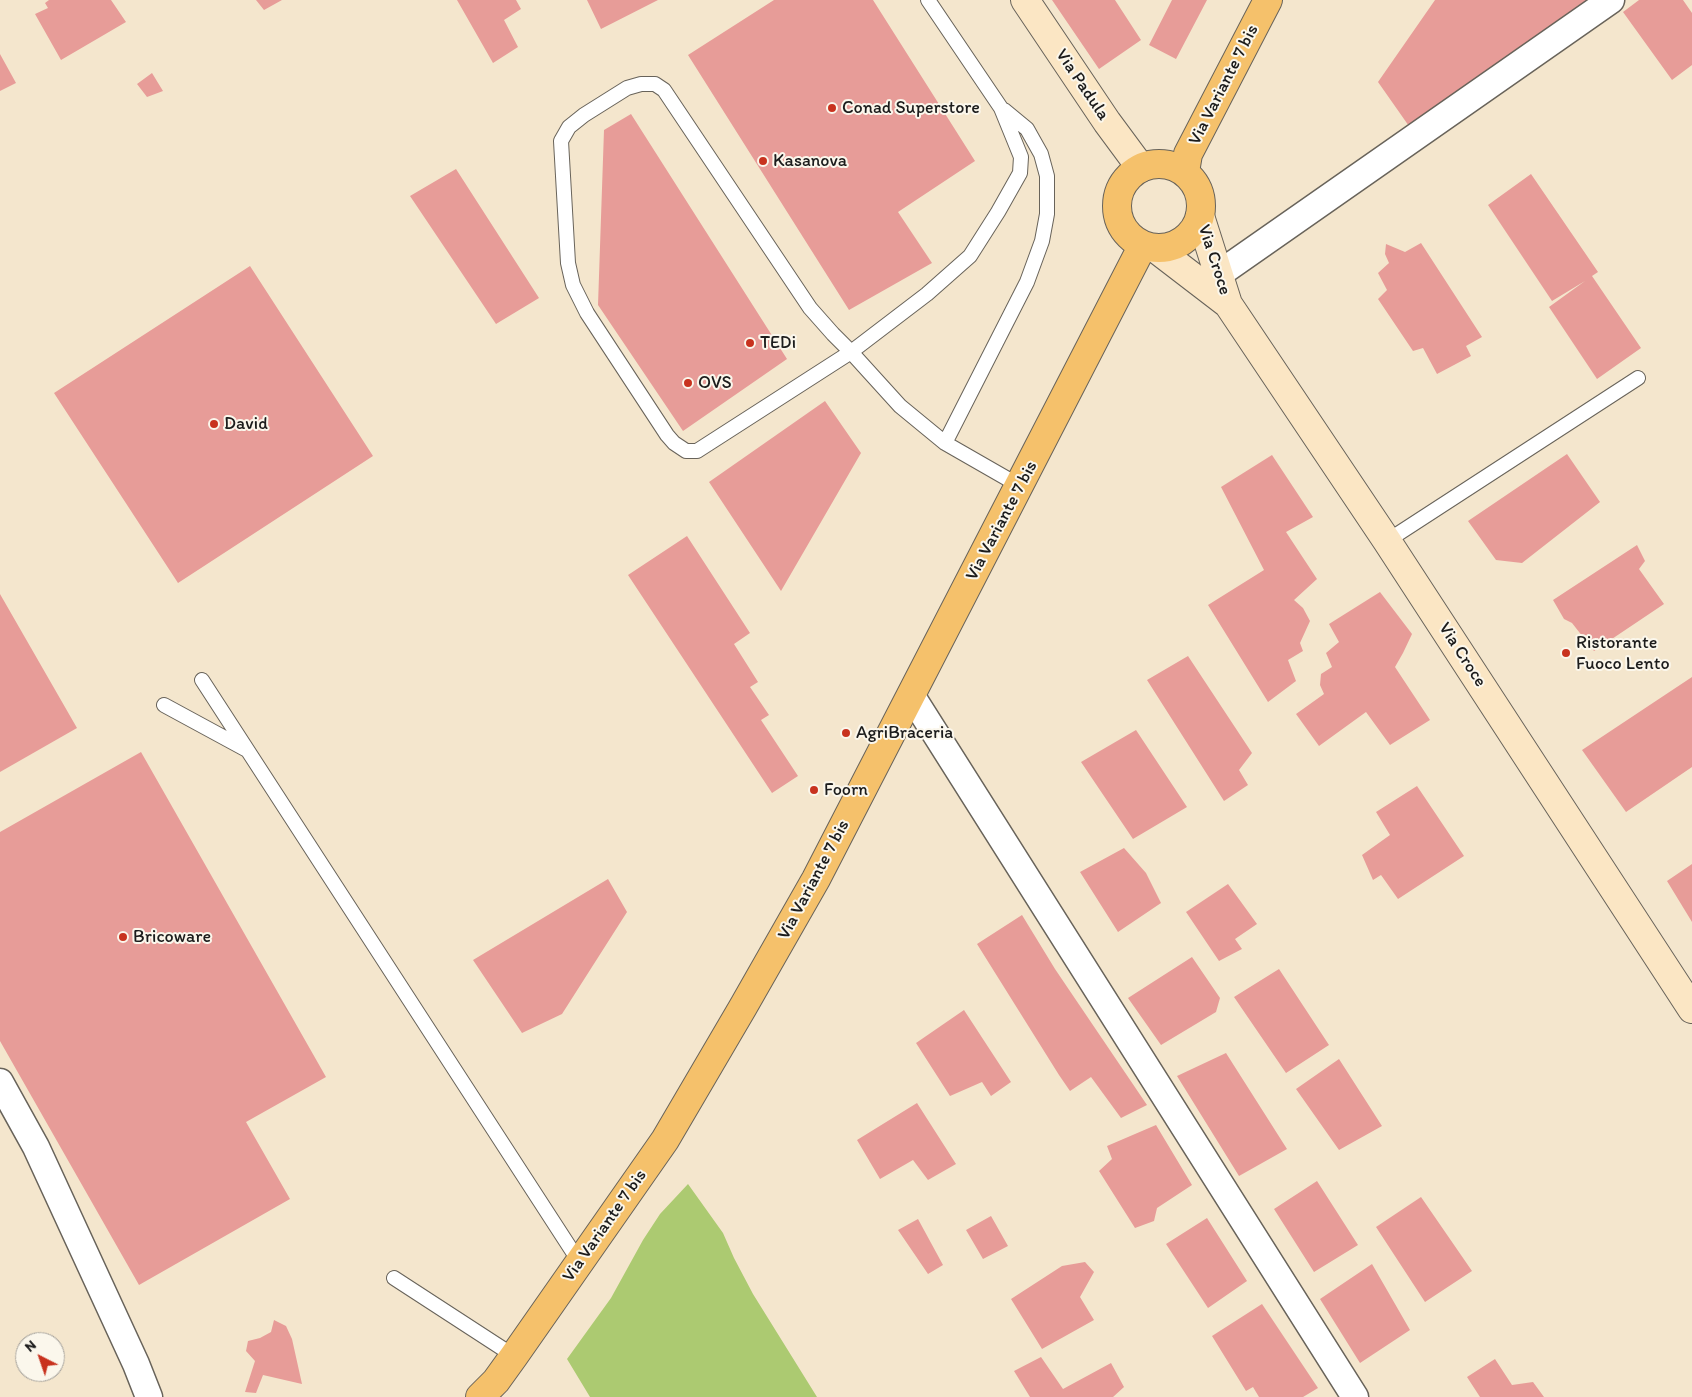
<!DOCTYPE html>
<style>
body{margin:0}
#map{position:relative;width:1692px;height:1397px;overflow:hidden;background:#f4e6cd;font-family:Itim,sans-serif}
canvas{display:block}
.north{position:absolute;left:15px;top:1332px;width:50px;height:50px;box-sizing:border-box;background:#fbf7ec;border:1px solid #a29f99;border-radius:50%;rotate:319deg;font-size:14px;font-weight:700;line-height:20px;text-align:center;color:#1c1c1c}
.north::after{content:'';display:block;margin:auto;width:18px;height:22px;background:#c8321e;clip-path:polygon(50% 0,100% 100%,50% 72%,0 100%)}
</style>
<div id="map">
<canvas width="1692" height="1397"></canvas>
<div class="north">N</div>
</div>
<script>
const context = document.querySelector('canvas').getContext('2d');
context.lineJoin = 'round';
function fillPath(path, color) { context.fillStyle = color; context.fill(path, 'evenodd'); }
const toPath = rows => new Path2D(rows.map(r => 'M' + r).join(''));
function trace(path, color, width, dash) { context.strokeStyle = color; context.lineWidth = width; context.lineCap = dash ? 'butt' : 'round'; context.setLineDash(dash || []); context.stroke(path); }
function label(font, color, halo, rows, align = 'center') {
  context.font = font + ' Itim,sans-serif'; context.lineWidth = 4; context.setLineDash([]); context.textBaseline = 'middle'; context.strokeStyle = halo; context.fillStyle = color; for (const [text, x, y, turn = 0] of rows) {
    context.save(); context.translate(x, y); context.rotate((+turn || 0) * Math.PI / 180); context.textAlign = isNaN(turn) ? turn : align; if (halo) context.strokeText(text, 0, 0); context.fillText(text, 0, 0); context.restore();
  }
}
const green = toPath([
 [688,1184,723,1233,734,1258,753,1294,817,1397,590,1397,567,1359,611,1298,643,1240,660,1214]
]);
const building = toPath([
 [49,0,111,0,126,22,61,60,35,14,48,8,45,3],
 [256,0,282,0,264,10],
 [457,0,516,0,521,9,504,20,518,47,493,63],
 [587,0,658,0,601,29],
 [774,0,873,0,975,161,898,212,932,263,849,310,688,55],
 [1052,0,1115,0,1141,40,1099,69],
 [1172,0,1207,0,1176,59,1149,45],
 [1435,0,1590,0,1411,129,1378,82],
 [1639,0,1683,0,1692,13,1692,65,1672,80,1623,12],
 [0,54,16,83,0,91],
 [152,73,163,91,147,97,137,84],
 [631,114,787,359,683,431,598,305,604,130],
 [456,169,539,298,496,324,410,196],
 [1531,174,1598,272,1592,276,1641,348,1597,379,1549,307,1585,281,1552,301,1488,205],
 [1421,243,1482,337,1466,346,1471,356,1437,374,1423,348,1413,351,1378,299,1387,290,1378,273,1389,263,1385,254,1386,244,1405,252],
 [250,266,373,456,178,583,54,393],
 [825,401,861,453,781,591,709,482],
 [1567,454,1600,502,1522,563,1496,560,1468,521],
 [1272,455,1313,517,1286,532,1317,579,1294,600,1303,608,1310,621,1300,643,1303,651,1288,660,1296,681,1268,702,1208,605,1264,570,1221,487],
 [687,536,750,633,734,644,758,682,750,687,769,715,761,720,798,776,772,793,628,575],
 [1637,545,1645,561,1639,569,1664,604,1594,651,1572,623,1564,619,1553,600],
 [1380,592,1412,634,1403,653,1395,667,1430,720,1390,745,1366,712,1319,746,1296,714,1324,694,1320,685,1321,674,1332,667,1326,653,1339,642,1329,624],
 [0,594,77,728,0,772],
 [1188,656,1252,753,1239,770,1248,785,1224,801,1147,680],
 [1692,677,1692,767,1626,812,1582,750],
 [1136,730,1187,807,1133,839,1081,762],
 [141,752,326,1077,246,1122,290,1199,139,1285,0,1041,0,832],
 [1417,786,1464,856,1398,899,1381,875,1373,880,1362,855,1390,835,1376,812],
 [1124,848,1146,873,1161,903,1118,932,1080,872],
 [1692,864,1692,922,1667,881],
 [608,879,627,912,562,1014,522,1033,473,960],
 [1228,884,1257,924,1235,939,1242,949,1219,961,1186,912],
 [1022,915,1055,969,1147,1105,1121,1118,1091,1077,1070,1091,1059,1075,977,944],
 [1192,957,1220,998,1216,1012,1161,1045,1128,998],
 [1279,969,1329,1045,1286,1073,1234,997],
 [964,1010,1011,1082,991,1096,982,1082,950,1096,916,1043],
 [1226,1053,1287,1149,1239,1176,1177,1076],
 [1339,1059,1382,1126,1339,1150,1296,1089],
 [917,1103,956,1164,928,1180,913,1160,880,1179,857,1140],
 [1156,1125,1192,1185,1157,1208,1154,1221,1135,1228,1099,1171,1112,1159,1107,1146],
 [1317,1181,1358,1245,1314,1272,1274,1209],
 [1421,1197,1472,1271,1425,1302,1376,1227],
 [991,1216,1008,1246,983,1259,966,1230],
 [1207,1218,1247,1281,1208,1308,1166,1244],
 [918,1219,943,1265,928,1274,898,1230],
 [1085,1262,1094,1272,1080,1297,1094,1320,1042,1349,1011,1299,1062,1266],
 [1372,1264,1410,1330,1360,1363,1320,1299],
 [1262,1304,1318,1388,1303,1397,1259,1397,1253,1387,1246,1391,1212,1336],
 [274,1320,286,1326,292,1339,302,1384,263,1375,256,1393,245,1392,255,1361,246,1351,248,1341,260,1338,271,1332],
 [1041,1357,1063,1389,1111,1363,1124,1387,1113,1397,1030,1397,1014,1371],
 [1495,1359,1512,1385,1533,1382,1544,1397,1480,1397,1467,1377]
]);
const lane = toPath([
 [928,0,1001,108,1021,157,1020,173,998,212,970,256,927,294,851,352,697,451,686,451,674,443,667,435,587,313,573,285,568,263,561,141,569,127,584,115,627,88,641,84,655,84,664,90,810,308,833,334,851,352,900,406,945,443,1020,486],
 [945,443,1027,282,1042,241,1047,214,1047,176,1041,154,1027,129,1004,110],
 [1387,541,1638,378],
 [202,680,580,1263],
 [164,705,247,750],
 [394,1278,514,1356]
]);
const street = toPath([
 [1219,274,1611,0],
 [911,695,1355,1397],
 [0,1082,36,1147,136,1364,149,1397]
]);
const secondary = toPath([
 [1025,0,1107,122,1141,168],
 [1200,216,1228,304,1387,541,1692,1009],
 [1155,248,1228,304]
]);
const primary = toPath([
 '1117 206a42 42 0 1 1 84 0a42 42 0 1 1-84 0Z',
 [1185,172,1188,154,1268,0],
 [480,1397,496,1381,514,1356,665,1140,743,1007,816,879,1143,245]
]);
const markers = [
 [832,108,5,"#c8321e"],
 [763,161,5,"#c8321e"],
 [750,343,5,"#c8321e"],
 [688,383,5,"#c8321e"],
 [214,424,5,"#c8321e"],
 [1566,653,5,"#c8321e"],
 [846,733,5,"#c8321e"],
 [814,790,5,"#c8321e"],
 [123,937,5,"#c8321e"]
];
const streetNames = [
 ["Via Padula",1082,85,56],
 ["Via Variante 7 bis",1224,85,-63],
 ["Via Croce",1214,260,72],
 ["Via Variante 7 bis",1002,521,-62],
 ["Via Croce",1462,655,57],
 ["Via Variante 7 bis",814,880,-62],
 ["Via Variante 7 bis",605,1226,-55]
];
const poiNames = [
 ["Conad Superstore",842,108],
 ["Kasanova",773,161],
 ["TEDi",760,343],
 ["OVS",698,383],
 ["David",224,424],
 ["Ristorante",1576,643],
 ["Fuoco Lento",1576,664],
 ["AgriBraceria",856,733],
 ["Foorn",824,790],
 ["Bricoware",133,937]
];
fillPath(green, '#acca71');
fillPath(building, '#e79c98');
trace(lane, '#68635a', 16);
trace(street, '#68635a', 29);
trace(secondary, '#68635a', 30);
trace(primary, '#68635a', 30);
trace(lane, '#fff', 14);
trace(street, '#fff', 26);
trace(secondary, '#fbe6c4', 28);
trace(primary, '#f5c16b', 28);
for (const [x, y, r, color] of markers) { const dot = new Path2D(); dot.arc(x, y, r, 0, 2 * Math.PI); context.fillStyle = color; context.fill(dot); trace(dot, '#fbf7ec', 2); }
label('18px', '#1c1c1c', '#fbf7ec', streetNames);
label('18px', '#1c1c1c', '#fbf7ec', poiNames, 'left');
</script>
